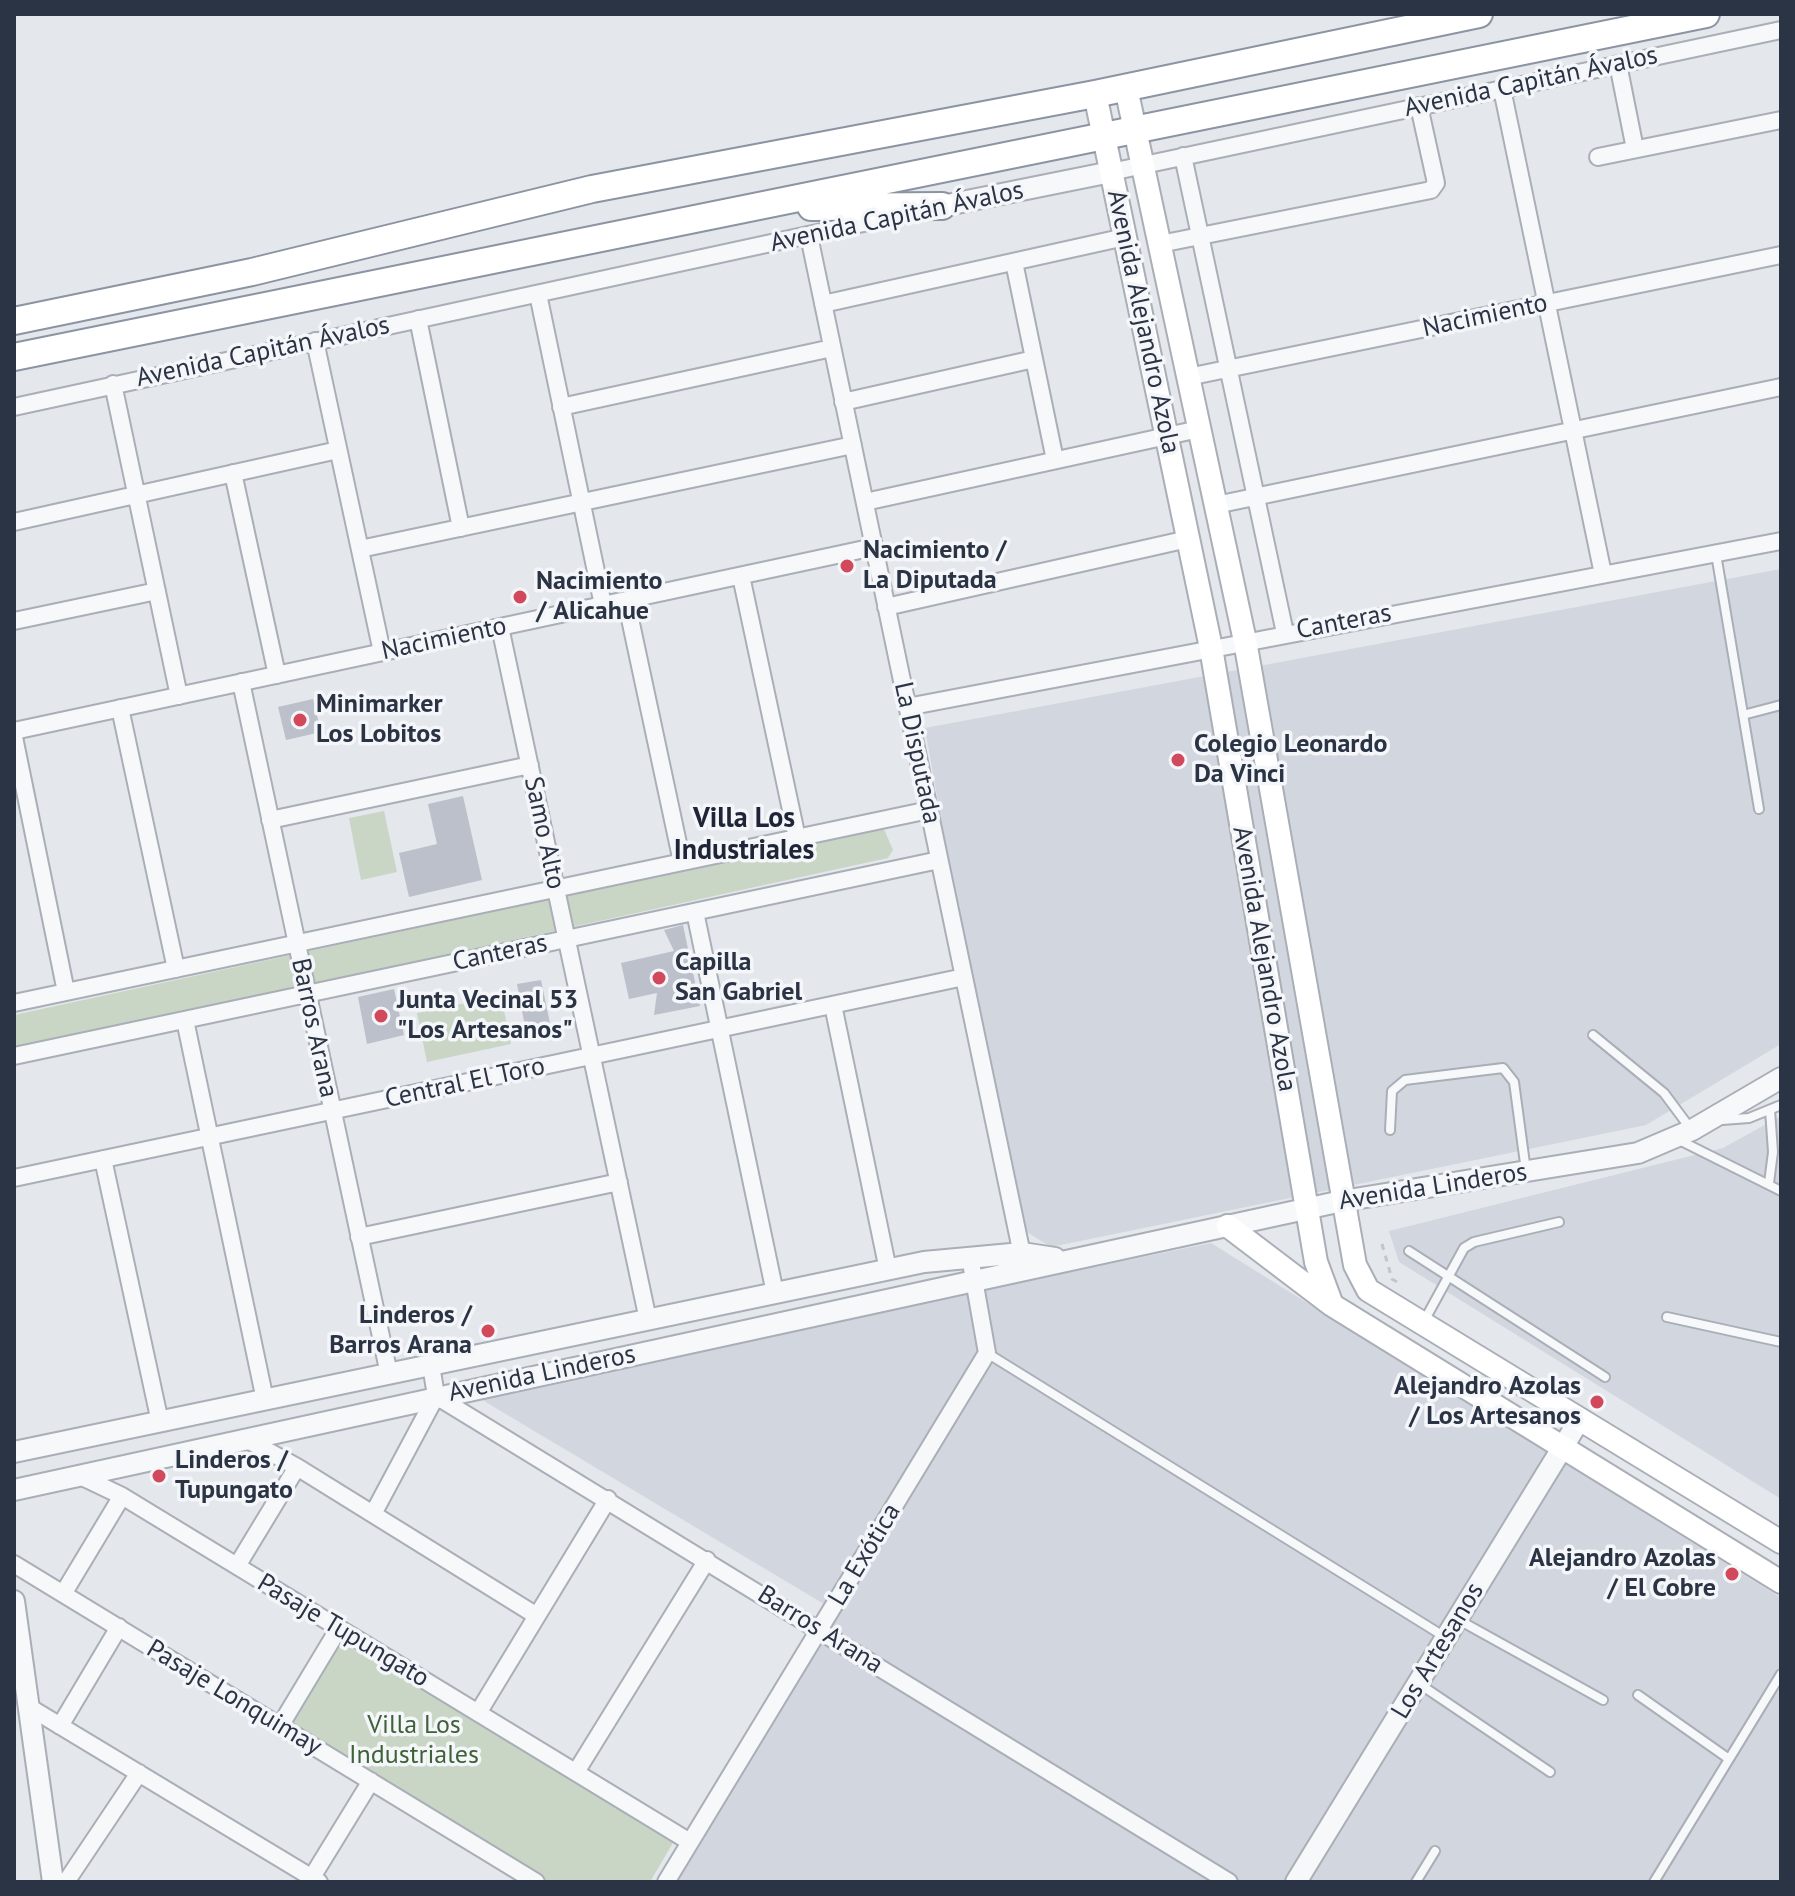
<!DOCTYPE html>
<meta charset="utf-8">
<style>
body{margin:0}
#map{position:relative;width:1795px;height:1896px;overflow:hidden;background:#e4e7ec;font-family:"PT Sans",sans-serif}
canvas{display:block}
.frame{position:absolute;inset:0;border:16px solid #2b3445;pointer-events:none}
</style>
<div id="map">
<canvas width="1795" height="1896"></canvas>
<div class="frame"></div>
</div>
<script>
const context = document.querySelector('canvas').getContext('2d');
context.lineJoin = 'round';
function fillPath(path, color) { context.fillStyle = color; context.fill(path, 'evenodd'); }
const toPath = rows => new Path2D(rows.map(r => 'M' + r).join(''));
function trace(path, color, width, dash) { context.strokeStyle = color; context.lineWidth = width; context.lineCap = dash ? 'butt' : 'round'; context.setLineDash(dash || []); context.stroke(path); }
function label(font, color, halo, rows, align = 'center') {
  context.font = font + ' "PT Sans",sans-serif'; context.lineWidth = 7; context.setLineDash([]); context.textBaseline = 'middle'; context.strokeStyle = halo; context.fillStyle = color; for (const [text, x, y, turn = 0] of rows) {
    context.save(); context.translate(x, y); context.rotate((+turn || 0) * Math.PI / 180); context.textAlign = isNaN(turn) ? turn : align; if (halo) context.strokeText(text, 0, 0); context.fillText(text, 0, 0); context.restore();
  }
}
const built = toPath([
 [1781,569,1781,1044,1646,1125,1051,1247,1012,1223,925,728],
 [1781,1116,1781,1499,1399,1262,1389,1231,1723,1148],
 [1211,1243,1781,1598,1781,1882,672,1882,834,1610,474,1395]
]);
const green = toPath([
 [384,811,397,872,361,880,349,818],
 [883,827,893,850,888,858,14,1049,14,1015],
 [501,996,511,1044,427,1062,417,1013],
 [339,1636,674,1841,650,1882,549,1882,287,1722]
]);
const building = toPath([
 [313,699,321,732,286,740,278,707],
 [463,796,482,880,409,897,399,853,437,844,428,804],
 [683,925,700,1006,654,1015,657,993,629,999,621,963,674,951,664,930],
 [541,980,551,1028,542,1037,526,1032,517,984],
 [394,989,404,1035,367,1044,358,997]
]);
const path = toPath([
 [1382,1244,1392,1279,1399,1283]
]);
const service = toPath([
 [1716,554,1759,809],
 [1743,715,1781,705],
 [1593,1035,1664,1093,1690,1128],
 [1722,1120,1749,1118,1781,1105],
 [1390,1130,1392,1091,1405,1080,1503,1068,1514,1082,1526,1171],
 [1677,1139,1781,1191],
 [1769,1183,1773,1152,1770,1110],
 [1409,1251,1605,1377],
 [1667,1317,1781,1342],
 [1423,1323,1464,1248,1474,1242,1559,1222],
 [987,1353,1445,1637],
 [1457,1619,1603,1700],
 [1418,1683,1550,1772],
 [1638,1695,1729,1759],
 [1416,1882,1435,1851],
 [1654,1882,1781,1674]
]);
const minor = toPath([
 [1618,64,1635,149],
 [1502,89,1603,574],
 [1183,156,1285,633],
 [1598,157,1781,120],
 [1111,172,1781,30],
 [809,236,1024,1264],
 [1160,244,1431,190,1436,183,1419,106],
 [1014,262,1055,460],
 [538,294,603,605],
 [823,304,1125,237],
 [418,319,461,528],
 [315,341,382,652],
 [1188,377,1781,255],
 [113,384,179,696],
 [843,402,1034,359],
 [14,407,905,214],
 [561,407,832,348],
 [233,473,277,675],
 [865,502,1199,429],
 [1216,505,1781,387],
 [14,522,338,450],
 [360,549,853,445],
 [741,576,797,838],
 [626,600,682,862],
 [886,607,1188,539],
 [14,621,157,591],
 [500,627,648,1320],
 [241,682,389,1374],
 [907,707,1781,541],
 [120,708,176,969],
 [14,731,874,547],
 [14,737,66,992],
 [270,820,530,765],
 [695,912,775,1293],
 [14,1003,929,810],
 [833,1005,888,1270],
 [185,1020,265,1400],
 [14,1056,939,860],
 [103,1159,160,1422],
 [14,1178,964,977],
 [359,1237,619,1182],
 [431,1365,436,1396,1229,1882],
 [244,1438,297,1467,537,1616],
 [78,1475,122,1496,690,1842],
 [373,1514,436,1396],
 [14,1564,536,1882],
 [237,1566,297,1467],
 [63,1594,122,1496],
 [29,1707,319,1882],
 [478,1713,608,1499],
 [60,1726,119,1627],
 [280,1726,339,1628],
 [576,1772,707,1560],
 [66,1882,139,1773],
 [309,1882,371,1781],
 [666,1882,987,1353,970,1257]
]);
const tertiary = toPath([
 [942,206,1111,172],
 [14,1452,924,1262,1022,1253,1055,1258],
 [14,1490,1342,1201,1638,1153,1692,1130,1781,1078],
 [14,1601,53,1882],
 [1296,1882,1580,1419]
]);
const secondary = toPath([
 [1126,88,1245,641,1355,1265,1368,1290,1781,1542],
 [1095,94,1211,648,1316,1262,1332,1305],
 [1228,1226,1332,1305,1781,1582]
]);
const trunk = toPath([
 [811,207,942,206],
 [14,321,252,272,592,189,1095,94,1479,14],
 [14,357,1706,14]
]);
const markers = [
 [847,566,8,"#d1495b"],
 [520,597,8,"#d1495b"],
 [300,720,8,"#d1495b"],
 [1178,760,8,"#d1495b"],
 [659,978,8,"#d1495b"],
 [381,1016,8,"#d1495b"],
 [488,1331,8,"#d1495b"],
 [1597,1402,8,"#d1495b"],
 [159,1476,8,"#d1495b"],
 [1732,1574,8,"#d1495b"]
];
const streetNames = [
 ["Avenida Capitán Ávalos",1531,82,-12],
 ["Avenida Capitán Ávalos",897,217,-12],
 ["Nacimiento",1485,316,-12],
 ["Avenida Alejandro Azola",1143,322,78],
 ["Avenida Capitán Ávalos",263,352,-12],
 ["Canteras",1344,622,-11],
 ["Nacimiento",444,639,-12],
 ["La Disputada",917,753,78],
 ["Samo Alto",544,833,78],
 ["Canteras",500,953,-12],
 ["Avenida Alejandro Azola",1264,959,80],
 ["Barros Arana",314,1028,78],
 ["Central El Toro",465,1083,-12],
 ["Avenida Linderos",1433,1187,-9],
 ["Avenida Linderos",542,1374,-12],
 ["La Exótica",865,1555,-59],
 ["Barros Arana",820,1630,32],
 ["Pasaje Tupungato",343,1631,31],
 ["Los Artesanos",1438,1651,-59],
 ["Pasaje Lonquimay",234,1698,31]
];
const poiNames = [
 ["Nacimiento /",863,551],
 ["La Diputada",863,581],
 ["Nacimiento",536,582],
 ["/ Alicahue",536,612],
 ["Minimarker",316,705],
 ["Los Lobitos",316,735],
 ["Colegio Leonardo",1194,745],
 ["Da Vinci",1194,775],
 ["Capilla",675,963],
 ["San Gabriel",675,993],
 ["Junta Vecinal 53",397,1001],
 ["\"Los Artesanos\"",397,1031],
 ["Linderos /",472,1316,"right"],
 ["Barros Arana",472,1346,"right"],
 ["Alejandro Azolas",1581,1387,"right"],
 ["/ Los Artesanos",1581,1417,"right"],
 ["Linderos /",175,1461],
 ["Tupungato",175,1491],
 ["Alejandro Azolas",1716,1559,"right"],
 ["/ El Cobre",1716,1589,"right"]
];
const parkNames = [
 ["Villa Los",414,1726],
 ["Industriales",414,1756]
];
const neighbourhoodNames = [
 ["Villa Los",744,819],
 ["Industriales",744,851]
];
fillPath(built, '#d2d6de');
fillPath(green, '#c9d6c5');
fillPath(building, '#bbc0ca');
trace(service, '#a9aeb7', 12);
trace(minor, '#a9aeb7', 20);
trace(tertiary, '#a9aeb7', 24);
trace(secondary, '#a9aeb7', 26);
trace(trunk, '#8b94a3', 30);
trace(path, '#c2c5cb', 3, [6, 6]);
trace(service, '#f7f8fa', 8);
trace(minor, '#f7f8fa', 16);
trace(tertiary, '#f7f8fa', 20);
trace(secondary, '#fff', 22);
trace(trunk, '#fff', 26);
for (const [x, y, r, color] of markers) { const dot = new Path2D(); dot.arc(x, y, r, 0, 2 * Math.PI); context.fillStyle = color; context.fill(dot); trace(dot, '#f4f6f9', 3); }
label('26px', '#2b3445', '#f4f6f9', streetNames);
label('bold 26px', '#2b3445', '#f4f6f9', poiNames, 'left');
label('26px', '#3f6138', '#f4f6f9', parkNames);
label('bold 28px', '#1d2536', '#f4f6f9', neighbourhoodNames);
</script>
